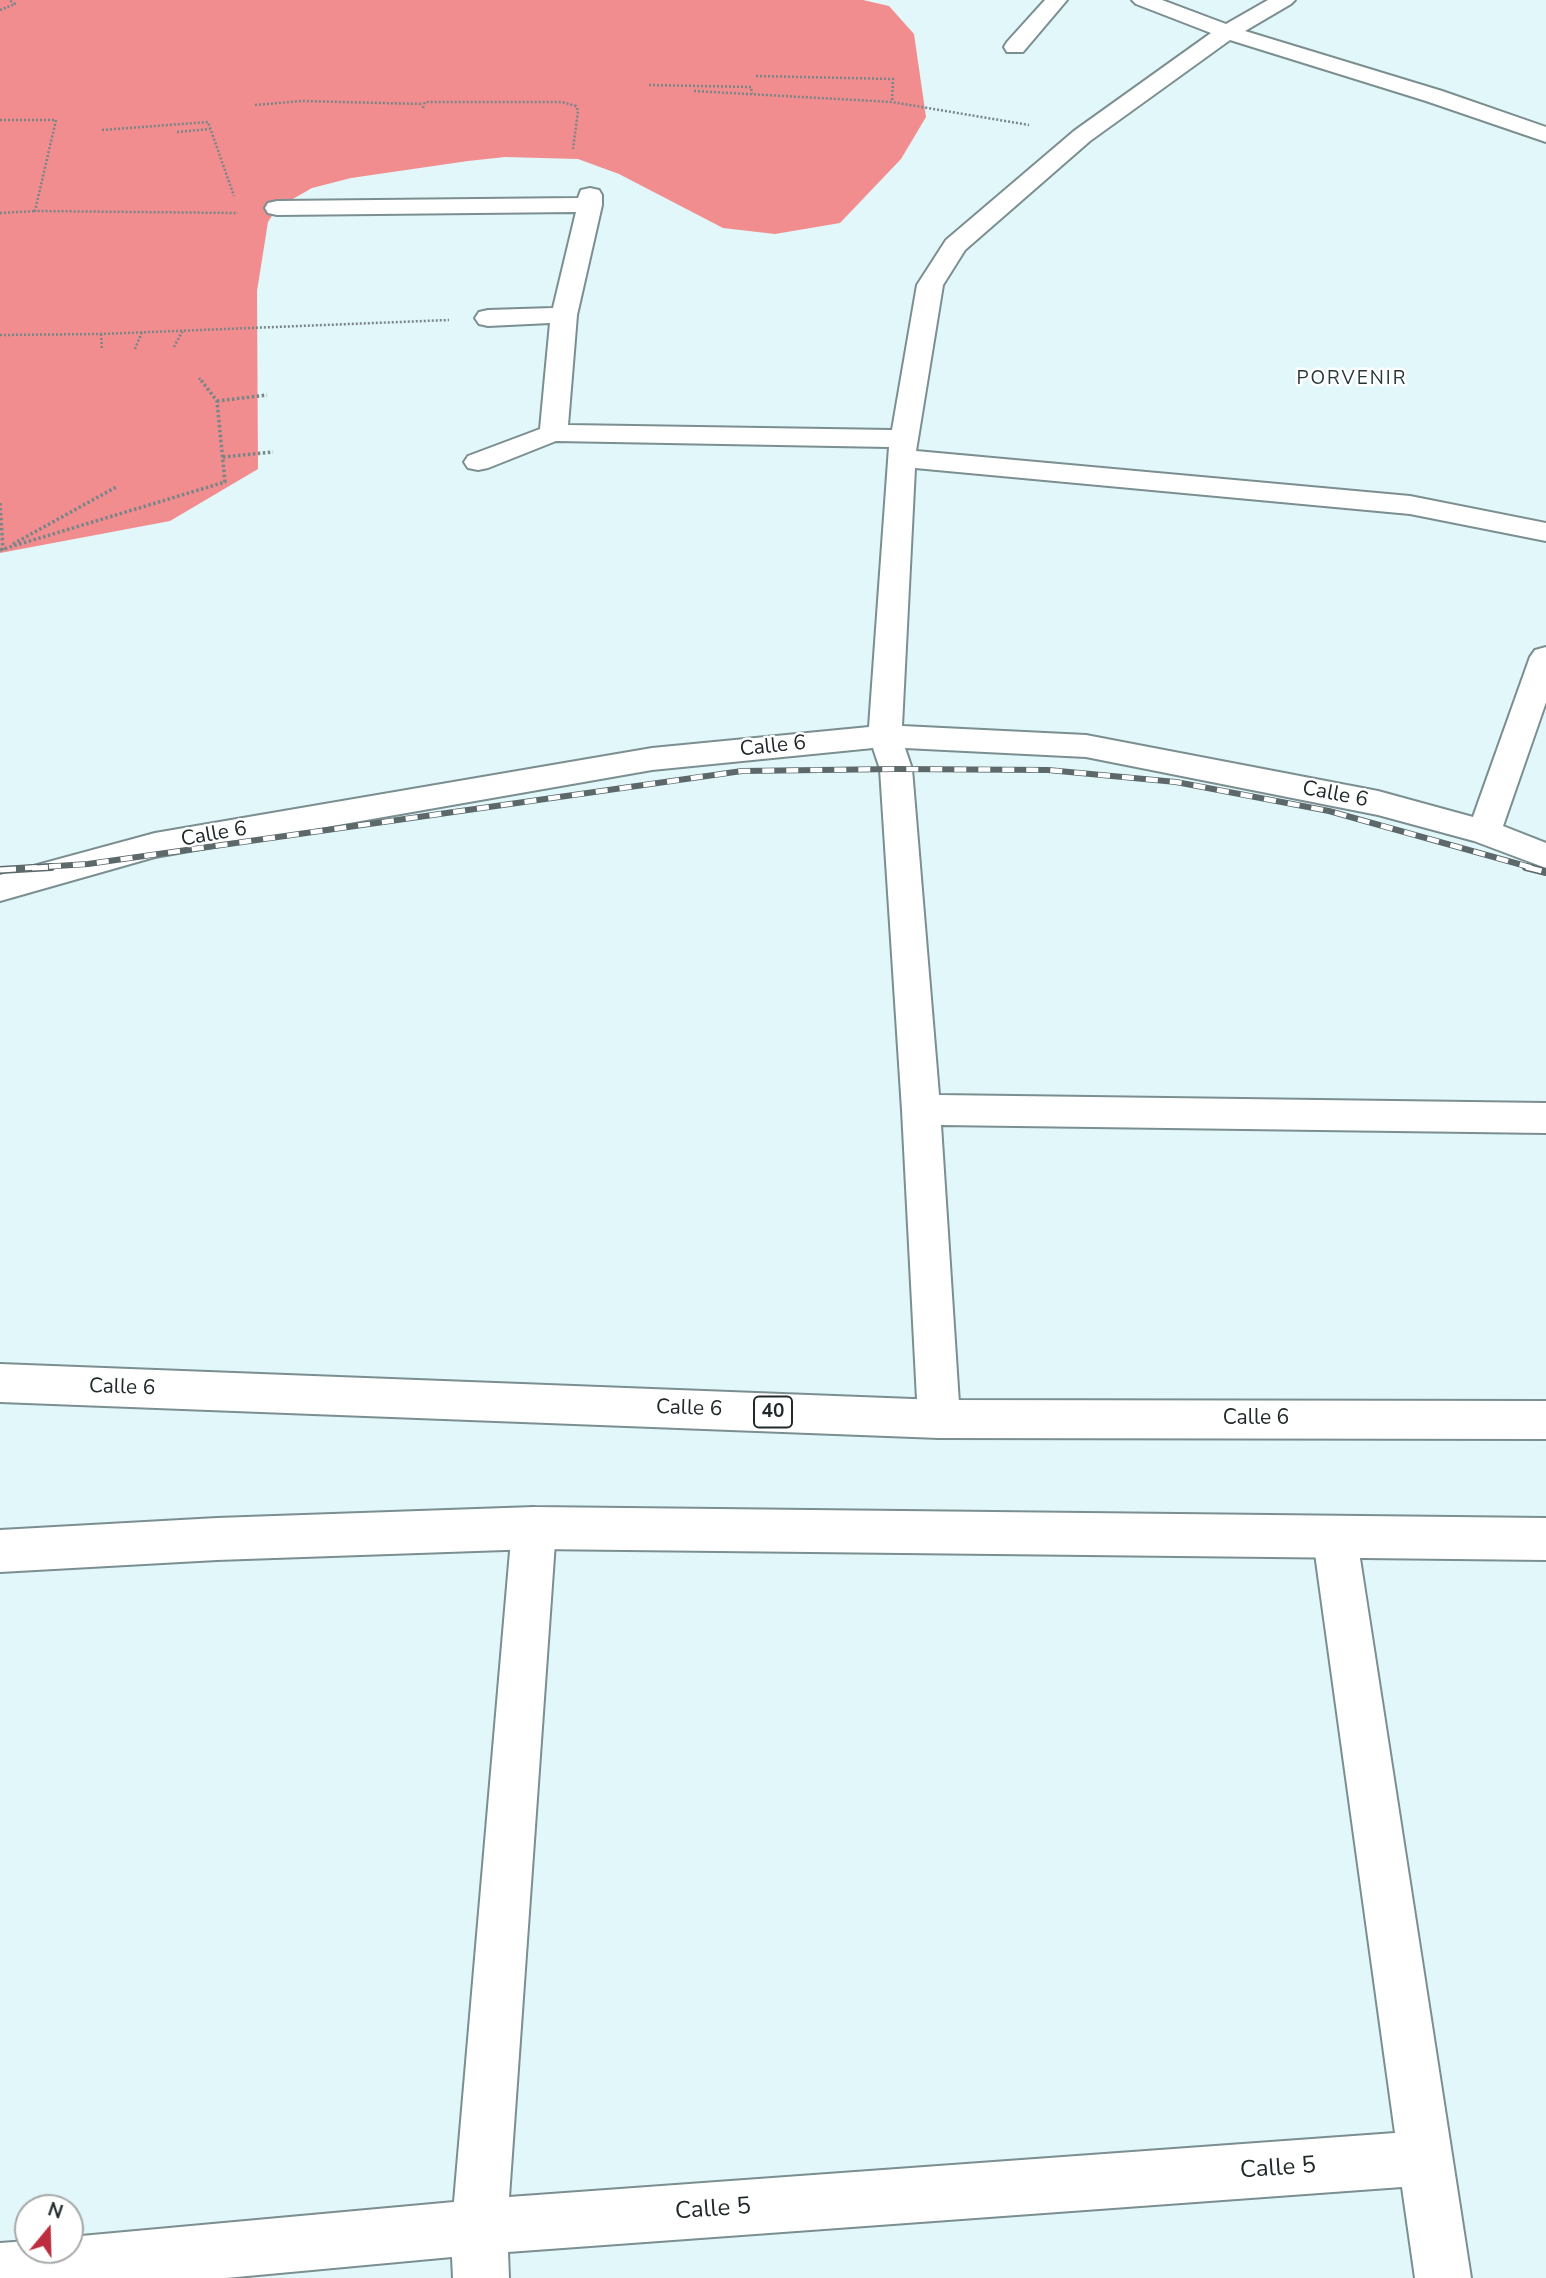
<!DOCTYPE html>
<style>
body{margin:0}
#map{position:relative;width:1546px;height:2278px;overflow:hidden;background:#e2f7f9;font-family:"Nunito Sans",sans-serif}
canvas{display:block}
.north{position:absolute;left:14px;top:2194px;width:70px;height:70px;box-sizing:border-box;background:#fff;border:2px solid #a6a9aa;border-radius:50%;rotate:19deg;font-size:19px;font-weight:700;line-height:28px;text-align:center;color:#21292a}
.north::after{content:'';display:block;margin:auto;width:24px;height:32px;background:#bd2c3f;clip-path:polygon(50% 0,100% 100%,50% 72%,0 100%)}
</style>
<div id="map">
<canvas width="1546" height="2278"></canvas>
<div class="north">N</div>
</div>
<script>
const g = document.querySelector('canvas').getContext('2d');
g.lineJoin = 'round';
function fill(path, color) {
  g.fillStyle = color;
  g.fill(path, 'evenodd');
}
function toPath(rows) {
  const path = new Path2D();
  for (const r of rows) {
    path.moveTo(r[0], r[1]);
    for (let i = 2; i < r.length; i += 2) path.lineTo(r[i], r[i + 1]);
  }
  return path;
}
function stroke(path, color, width, dash) {
  g.strokeStyle = color;
  g.lineWidth = width;
  g.lineCap = dash ? 'butt' : 'round';
  g.setLineDash(dash || []);
  g.stroke(path);
}
function write(font, color, halo, rows, align = 'center') {
  g.font = font + ' "Nunito Sans",sans-serif';
  g.lineWidth = 5;
  g.setLineDash([]);
  g.textBaseline = 'middle';
  g.strokeStyle = halo;
  g.fillStyle = color;
  for (const [text, x, y, turn = 0] of rows) {
    g.save();
    g.translate(x, y);
    g.rotate((+turn || 0) * Math.PI / 180);
    g.textAlign = isNaN(turn) ? turn : align;
    if (halo) g.strokeText(text, 0, 0);
    g.fillText(text, 0, 0);
    g.restore();
  }
}
fill(toPath([
 [0,0,863,0,889,6,914,34,926,117,901,159,840,223,775,234,723,228,619,174,578,159,505,157,468,161,351,178,312,188,277,208,268,222,257,291,258,469,170,521,0,553]
]), '#f18d8f');
const minor = toPath([
 [1045,0,1067,0,1023,52,1007,52,1004,47,1007,42,1045,0],
 [1132,0,1162,0,1226,24,1268,0,1295,0,1291,4,1245,31,1442,91,1546,127,1546,142,1426,101,1230,40,1090,141,965,250,943,285,916,451,1410,496,1546,523,1546,541,1410,514,915,468,902,726,1086,735,1378,791,1473,817,1530,657,1535,650,1546,647,1546,702,1503,826,1546,843,1546,868,1474,841,1378,815,1086,757,905,748,912,769,939,1095,1546,1103,1546,1133,941,1125,960,1419,954,1433,939,1438,924,1433,918,1419,902,1110,880,769,873,748,652,770,155,857,0,901,0,875,155,833,652,748,869,727,889,447,556,441,488,468,478,470,468,468,464,462,468,456,540,429,550,323,488,326,479,324,475,318,479,312,488,310,553,308,576,212,277,215,268,213,265,208,268,203,277,201,578,198,581,190,590,188,599,190,602,195,602,205,577,315,568,425,892,430,917,285,946,240,1074,131,1211,33,1136,4,1132,0],
 [534,1507,550,1513,556,1528,509,2197,1395,2133,1313,1539,1319,1524,1335,1518,1351,1524,1357,1539,1471,2278,1415,2278,1402,2187,508,2252,509,2278,453,2278,452,2257,226,2278,0,2278,0,2243,28,2241,28,2250,70,2250,70,2237,454,2202,512,1528,518,1513,534,1507]
]);
const trunk = toPath([
 [0,1364,939,1400,1546,1401,1546,1439,939,1438,0,1402,0,1364],
 [534,1507,1546,1518,1546,1560,534,1549,217,1560,0,1572,0,1530,217,1518,534,1507]
]);
stroke(minor, '#7b8e90', 4);
stroke(trunk, '#7b8e90', 4);
stroke(toPath([
 [0,10,15,4,9,0],
 [756,76,893,79,892,102],
 [649,85,751,87,752,94],
 [694,91,892,102,1029,125],
 [255,105,302,101,423,104],
 [423,108,425,102,562,102,576,106,578,111,573,149],
 [0,120,56,120,35,211,238,213],
 [102,130,208,122,234,196],
 [177,132,210,129],
 [0,213,35,211],
 [101,334,102,350],
 [0,335,101,334,449,320],
 [174,347,183,330],
 [135,349,142,332],
 [199,378,202,382]
]), '#788688', 2.5, [2, 2]);
stroke(toPath([
 [217,401,267,395],
 [223,457,273,452],
 [0,503,3,550],
 [13,544,118,486],
 [0,550,225,482,217,401,201,380]
]), '#788688', 3.5, [2.5, 2.5]);
fill(minor, '#fff');
fill(trunk, '#fff');
const railFar1 = toPath([
 [25,868,88,864,742,771,896,769,1048,770,1176,782,1329,811,1533,868]
]);
const rail = toPath([
 [1526,867,1546,872],
 [0,870,51,867]
]);
stroke(railFar1, '#5c686a', 6);
stroke(rail, '#5c686a', 8);
stroke(railFar1, '#fff', 4.5, [12]);
stroke(rail, '#fff', 5, [16]);
g.letterSpacing = '2px';
write('19px', '#263738', '#fff', [
 ["PORVENIR",1352,379]
]);
g.letterSpacing = '0px';
for (const [x, y, w] of [
 [773,1412,38]
]) {
  const box = new Path2D();
  box.roundRect(x - w / 2, y - 15.5, w, 31, 5);
  g.fillStyle = '#fff';
  g.fill(box);
  stroke(box, '#21292a', 2);
}
write('bold 19px', '#21292a', null, [
 ["40",773,1412]
]);
write('21px', '#21292a', '#fff', [
 ["Calle 6",773,747,-6],
 ["Calle 6",1335,795,11],
 ["Calle 6",214,835,-10],
 ["Calle 6",122,1388,2],
 ["Calle 6",689,1409,2],
 ["Calle 6",1256,1419]
]);
write('24px', '#21292a', '#fff', [
 ["Calle 5",1278,2169,-4],
 ["Calle 5",713,2210,-4]
]);
</script>
